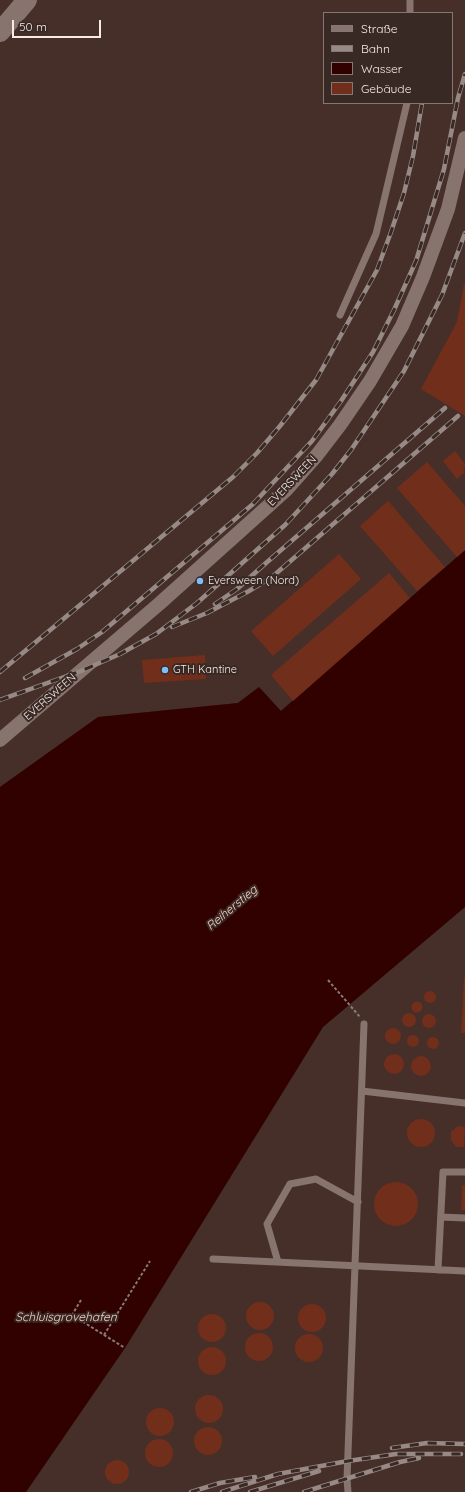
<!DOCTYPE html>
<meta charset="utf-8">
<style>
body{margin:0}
#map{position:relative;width:465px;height:1492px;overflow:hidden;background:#392924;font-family:Quicksand,sans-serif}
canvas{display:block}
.legend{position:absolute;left:323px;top:12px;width:130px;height:92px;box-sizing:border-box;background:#392924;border:1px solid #857772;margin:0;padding:5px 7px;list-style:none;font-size:12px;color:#f7ebe8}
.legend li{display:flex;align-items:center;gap:8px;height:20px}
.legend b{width:20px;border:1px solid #857772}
.scale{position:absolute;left:12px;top:20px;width:89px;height:18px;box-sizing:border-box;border:2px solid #f7ebe8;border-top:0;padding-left:5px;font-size:12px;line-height:14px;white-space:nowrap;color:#f7ebe8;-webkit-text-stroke:3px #392924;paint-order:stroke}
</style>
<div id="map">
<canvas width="465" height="1492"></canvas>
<ul class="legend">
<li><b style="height:5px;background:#87746f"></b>Straße</li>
<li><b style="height:5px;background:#978985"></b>Bahn</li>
<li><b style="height:11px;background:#310100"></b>Wasser</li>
<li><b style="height:11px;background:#712e1b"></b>Gebäude</li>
</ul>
<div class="scale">50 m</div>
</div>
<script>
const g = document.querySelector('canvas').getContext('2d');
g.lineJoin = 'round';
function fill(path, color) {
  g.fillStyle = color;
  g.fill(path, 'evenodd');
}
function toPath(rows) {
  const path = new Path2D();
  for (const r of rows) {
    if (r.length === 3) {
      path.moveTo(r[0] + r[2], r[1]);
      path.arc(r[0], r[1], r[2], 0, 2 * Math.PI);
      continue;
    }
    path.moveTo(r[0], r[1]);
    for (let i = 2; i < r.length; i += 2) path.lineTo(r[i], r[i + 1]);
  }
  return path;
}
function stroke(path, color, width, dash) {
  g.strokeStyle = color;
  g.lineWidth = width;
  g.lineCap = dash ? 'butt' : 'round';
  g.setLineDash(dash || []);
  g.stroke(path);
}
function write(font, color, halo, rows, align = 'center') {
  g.font = font + ' Quicksand,sans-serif';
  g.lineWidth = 4;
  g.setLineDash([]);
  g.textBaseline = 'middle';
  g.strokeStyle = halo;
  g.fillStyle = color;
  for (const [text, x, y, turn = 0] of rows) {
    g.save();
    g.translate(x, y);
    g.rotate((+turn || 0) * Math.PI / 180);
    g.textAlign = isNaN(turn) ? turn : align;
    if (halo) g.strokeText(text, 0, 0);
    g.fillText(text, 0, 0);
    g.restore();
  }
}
fill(toPath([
 [0,0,465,0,465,550,280,711,259,687,238,703,98,717,0,787],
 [324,13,452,13,452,103,324,103],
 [465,907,465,1492,26,1492,125,1348,323,1027]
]), '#462f29');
fill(toPath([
 [465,550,465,907,323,1027,125,1348,26,1492,0,1492,0,787,98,717,238,703,259,687,281,711]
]), '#310100');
fill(toPath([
 [464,284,465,284,465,416,421,389,457,322],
 [455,451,465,464,465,467,463,469,465,472,457,479,443,461],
 [427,462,465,506,465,550,457,557,397,488],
 [388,501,445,567,417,591,360,526],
 [339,554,361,579,273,656,251,631],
 [389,573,410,598,293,701,271,675],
 [205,655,206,679,144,683,142,660],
 [464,977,465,977,465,1033,461,1033],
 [430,997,6],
 [417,1007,5.5],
 [409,1020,7],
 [429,1021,7],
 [393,1036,8],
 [413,1041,6],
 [433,1043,6],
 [394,1064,10],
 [421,1066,10],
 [421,1133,14],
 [458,1126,465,1127,464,1147,456,1147,451,1140,451,1132],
 [396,1204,22],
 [462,1185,465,1185,465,1210,461,1210],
 [260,1316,14],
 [312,1318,14],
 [212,1328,14],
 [259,1347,14],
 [309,1348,14],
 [212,1361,14],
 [209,1409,14],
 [160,1422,14],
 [208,1441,14],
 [159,1453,14],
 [117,1472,12]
]), '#712e1b');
stroke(toPath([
 [328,980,360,1017],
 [81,1300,72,1315,125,1348],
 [104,1335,150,1261]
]), '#887a75', 2, [3, 2]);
stroke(toPath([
 [410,13,410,0],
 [340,315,376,234,407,103],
 [362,1091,465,1103],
 [441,1217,465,1218],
 [213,1259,465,1271],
 [278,1262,267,1224,290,1184,316,1179,358,1202],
 [438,1270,443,1172,465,1172],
 [348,1492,347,1479,364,1024]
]), '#87746f', 7);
stroke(toPath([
 [0,740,159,604,286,490,317,455,340,425,370,381,402,326,423,277,448,209,465,138]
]), '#87746f', 14);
stroke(toPath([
 [0,32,27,0]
]), '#87746f', 20);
const rail = toPath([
 [215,604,237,589,266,563,445,408],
 [172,627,207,613,249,591,272,577,458,416],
 [0,672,233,477,257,453,280,426,316,380,377,270,391,232,404,193,413,156,422,103],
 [25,678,77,649,102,632,253,504,312,441,341,401,373,352,394,310,416,261,444,169,458,98,465,74],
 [0,700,81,671,120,654,156,634,197,603,285,525,332,474,351,450,404,371,442,295,465,233],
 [392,1448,427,1443,465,1444],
 [191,1492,220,1483,255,1477],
 [222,1492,278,1474,348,1461,396,1454,461,1454],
 [250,1492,319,1471],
 [304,1492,400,1462,419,1458]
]);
stroke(rail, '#978985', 4.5);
stroke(rail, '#392924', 3, [9]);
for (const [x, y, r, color] of [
 [200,581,4,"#7cbef9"],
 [165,670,4,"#7cbef9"]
]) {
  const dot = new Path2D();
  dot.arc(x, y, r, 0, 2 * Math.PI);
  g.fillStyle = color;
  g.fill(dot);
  stroke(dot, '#392924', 1.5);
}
write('11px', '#f7ebe8', '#392924', [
 ["EVERSWEEN",292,481,-46],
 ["EVERSWEEN",50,697,-41]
]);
write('11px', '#f7ebe8', '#392924', [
 ["Eversween (Nord)",208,581],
 ["GTH Kantine",173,670]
], 'left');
write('italic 12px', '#facfc2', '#392924', [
 ["Reiherstieg",232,908,-40],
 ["Schluisgrovehafen",66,1317]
]);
</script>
